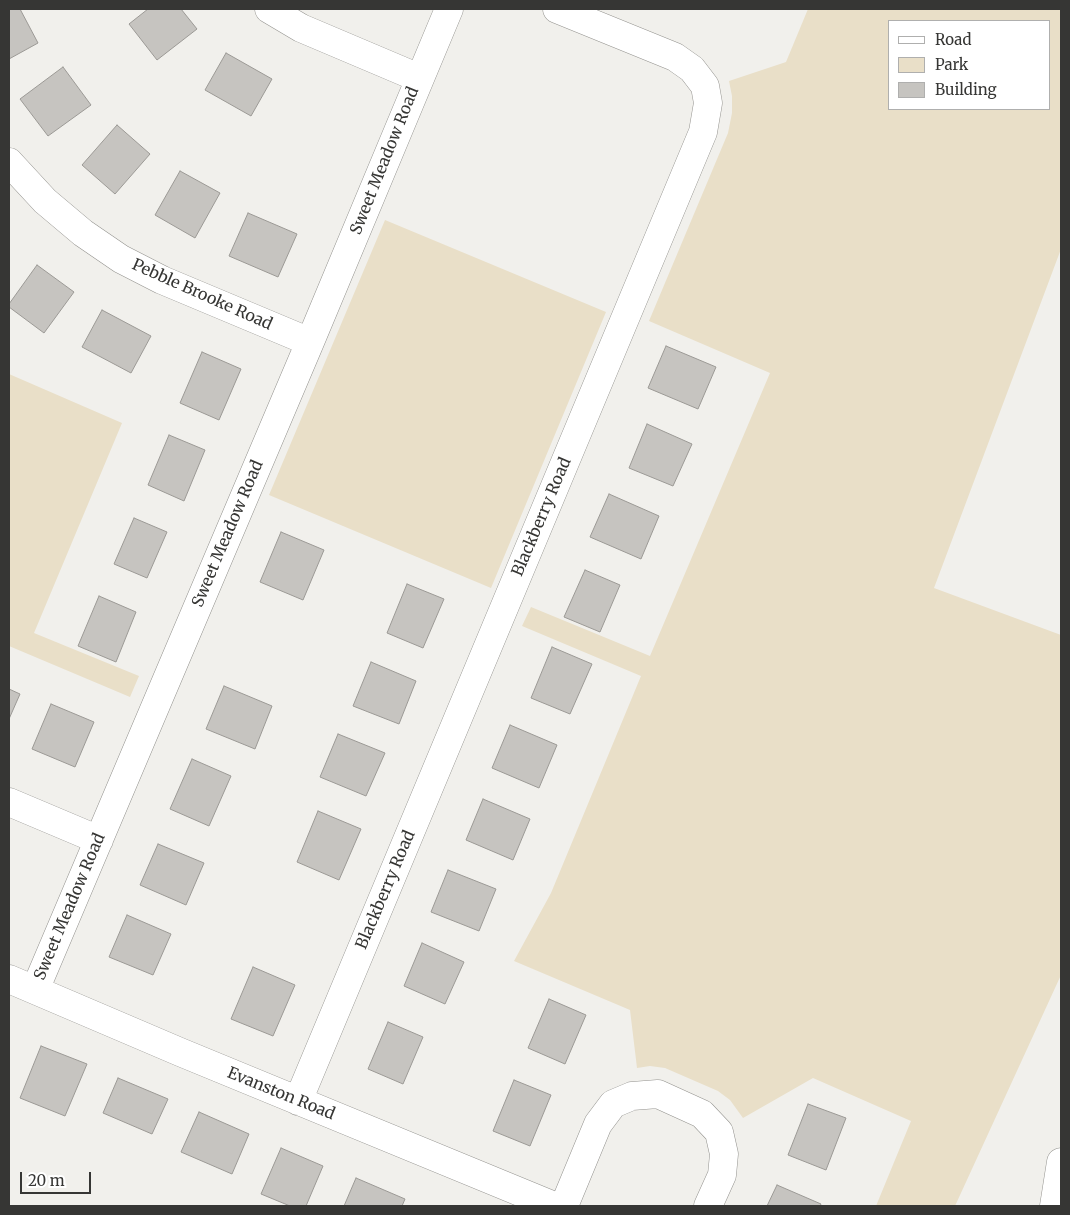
<!DOCTYPE html>
<style>
body{margin:0}
#map{position:relative;width:1070px;height:1215px;overflow:hidden;background:#f1f0ec;font-family:Merriweather,serif}
canvas{display:block}
.frame{position:absolute;inset:0;border:10px solid #363634;pointer-events:none}
.legend{position:absolute;left:888px;top:20px;width:162px;height:90px;box-sizing:border-box;background:#fff;border:1px solid #afafae;margin:0;padding:6px 9px;list-style:none;font-size:15px;color:#363634}
.legend li{display:flex;align-items:center;gap:10px;height:25px}
.legend b{width:25px;border:1px solid #afafae}
.scale{position:absolute;left:20px;top:1172px;width:71px;height:22px;box-sizing:border-box;border:2px solid #363634;border-top:0;padding-left:6px;font-size:15px;line-height:18px;white-space:nowrap;color:#363634;-webkit-text-stroke:4px #fff;paint-order:stroke}
</style>
<div id="map">
<canvas width="1070" height="1215"></canvas>
<div class="frame"></div>
<ul class="legend">
<li><b style="height:6px;background:#fff"></b>Road</li>
<li><b style="height:14px;background:#e9dfc8"></b>Park</li>
<li><b style="height:14px;background:#c6c4c0"></b>Building</li>
</ul>
<div class="scale">20 m</div>
</div>
<script>
const g = document.querySelector('canvas').getContext('2d');
g.lineJoin = 'round';
function fill(path, color) {
  g.fillStyle = color;
  g.fill(path, 'evenodd');
}
function toPath(rows) {
  const path = new Path2D();
  for (const r of rows) {
    path.moveTo(r[0], r[1]);
    for (let i = 2; i < r.length; i += 2) path.lineTo(r[i], r[i + 1]);
  }
  return path;
}
function stroke(path, color, width, dash) {
  g.strokeStyle = color;
  g.lineWidth = width;
  g.lineCap = dash ? 'butt' : 'round';
  g.setLineDash(dash || []);
  g.stroke(path);
}
function write(font, color, halo, rows, align = 'center') {
  g.font = font + ' Merriweather,serif';
  g.lineWidth = 4;
  g.setLineDash([]);
  g.textBaseline = 'middle';
  g.strokeStyle = halo;
  g.fillStyle = color;
  for (const [text, x, y, turn = 0] of rows) {
    g.save();
    g.translate(x, y);
    g.rotate((+turn || 0) * Math.PI / 180);
    g.textAlign = isNaN(turn) ? turn : align;
    if (halo) g.strokeText(text, 0, 0);
    g.fillText(text, 0, 0);
    g.restore();
  }
}
fill(toPath([
 [808,9,1061,9,1061,249,934,588,1061,635,1061,975,955,1206,876,1206,911,1121,813,1078,743,1118,730,1100,718,1091,665,1068,650,1066,637,1068,630,1010,514,961,551,893,641,676,522,626,531,607,650,656,770,373,649,321,728,133,732,113,732,96,729,81,786,62],
 [889,21,1049,21,1049,109,889,109],
 [385,220,606,312,491,588,269,495],
 [9,374,122,423,34,633,139,676,130,697,9,646]
]), '#e9dfc8');
const building = toPath([
 [9,9,20,9,38,43,9,59,9,9],
 [148,9,181,9,197,29,157,60,129,24,148,9],
 [226,53,272,79,251,116,205,90,226,53],
 [63,67,91,105,48,136,20,99,63,67],
 [117,125,150,154,115,194,82,165,117,125],
 [180,171,220,193,195,238,155,215,180,171],
 [248,213,297,234,278,277,229,256,248,213],
 [37,265,74,292,44,333,9,307,9,304,37,265],
 [102,310,151,336,131,373,82,347,102,310],
 [666,346,716,367,698,409,648,388,666,346],
 [202,352,241,369,219,420,180,403,202,352],
 [647,424,692,444,673,486,629,468,647,424],
 [169,435,205,450,184,501,148,485,169,435],
 [609,494,659,516,641,559,590,537,609,494],
 [134,518,167,532,147,578,114,564,134,518],
 [281,532,324,550,303,600,260,582,281,532],
 [585,570,620,585,600,632,564,617,585,570],
 [407,584,444,599,423,648,387,633,407,584],
 [99,596,136,612,116,662,78,646,99,596],
 [552,647,592,664,570,714,531,698,552,647],
 [371,662,416,681,399,724,353,706,371,662],
 [224,686,272,706,255,749,206,729,224,686],
 [9,689,20,694,9,719,9,689],
 [51,704,94,722,75,767,32,749,51,704],
 [510,725,557,745,539,788,492,768,510,725],
 [338,734,385,753,366,796,320,777,338,734],
 [192,759,231,776,209,826,170,809,192,759],
 [483,799,530,819,513,860,466,840,483,799],
 [318,811,361,829,339,880,297,862,318,811],
 [158,844,204,863,186,905,140,885,158,844],
 [448,870,496,889,479,931,431,912,448,870],
 [127,915,171,934,153,975,109,957,127,915],
 [422,943,464,962,445,1004,404,986,422,943],
 [253,967,295,985,273,1036,231,1019,253,967],
 [549,999,586,1015,565,1064,528,1048,549,999],
 [388,1022,423,1037,403,1084,368,1069,388,1022],
 [41,1046,87,1064,65,1116,20,1098,41,1046],
 [118,1078,168,1099,152,1134,103,1113,118,1078],
 [514,1080,551,1095,530,1146,493,1131,514,1080],
 [808,1104,846,1118,826,1170,788,1155,808,1104],
 [199,1112,249,1134,232,1174,181,1152,199,1112],
 [281,1148,323,1166,306,1206,290,1206,261,1194,281,1148],
 [356,1178,405,1199,402,1206,344,1206,356,1178],
 [777,1185,821,1204,820,1206,767,1206,777,1185]
]);
fill(building, '#c6c4c0');
stroke(building, '#9b9995', 1);
const street = toPath([
 [269,9,301,28,419,78],
 [9,162,45,201,83,233,121,259,162,280,310,342],
 [9,802,99,840],
 [9,979,180,1052,554,1206],
 [35,990,310,342,449,9],
 [298,1101,703,132,708,103,705,86,692,69,675,57,557,9],
 [564,1206,598,1124,613,1104,632,1096,658,1094,702,1114,719,1132,724,1154,722,1175,708,1206],
 [1054,1206,1061,1162]
]);
stroke(street, '#93928e', 29);
stroke(street, '#fff', 28);
write('16px', '#363634', '#fff', [
 ["Sweet Meadow Road",385,161,-68],
 ["Pebble Brooke Road",202,295,24],
 ["Blackberry Road",542,517,-67],
 ["Sweet Meadow Road",228,534,-67],
 ["Blackberry Road",386,890,-67],
 ["Sweet Meadow Road",70,907,-67],
 ["Evanston Road",281,1094,22]
]);
</script>
